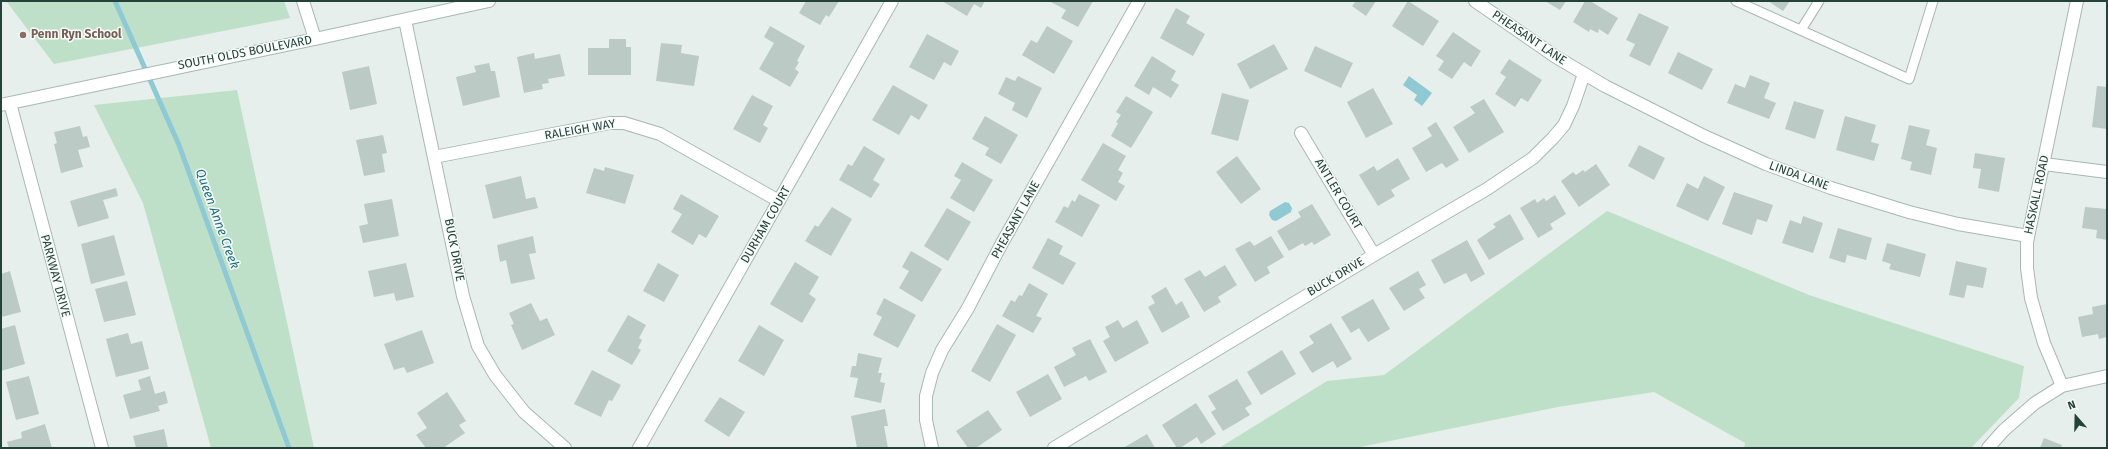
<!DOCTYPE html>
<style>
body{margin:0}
#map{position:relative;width:2108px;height:449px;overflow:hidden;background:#e6efeb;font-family:"Fira Sans",sans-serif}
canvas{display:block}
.frame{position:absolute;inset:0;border:2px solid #24423a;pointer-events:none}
.north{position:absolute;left:2056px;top:397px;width:40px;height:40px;-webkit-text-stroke:3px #f7fbf9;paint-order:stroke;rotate:340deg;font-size:11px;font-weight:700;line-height:16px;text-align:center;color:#24423a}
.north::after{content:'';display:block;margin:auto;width:14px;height:18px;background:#24423a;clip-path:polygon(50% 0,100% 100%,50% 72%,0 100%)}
</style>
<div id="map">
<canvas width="2108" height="449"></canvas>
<div class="frame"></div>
<div class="north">N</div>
</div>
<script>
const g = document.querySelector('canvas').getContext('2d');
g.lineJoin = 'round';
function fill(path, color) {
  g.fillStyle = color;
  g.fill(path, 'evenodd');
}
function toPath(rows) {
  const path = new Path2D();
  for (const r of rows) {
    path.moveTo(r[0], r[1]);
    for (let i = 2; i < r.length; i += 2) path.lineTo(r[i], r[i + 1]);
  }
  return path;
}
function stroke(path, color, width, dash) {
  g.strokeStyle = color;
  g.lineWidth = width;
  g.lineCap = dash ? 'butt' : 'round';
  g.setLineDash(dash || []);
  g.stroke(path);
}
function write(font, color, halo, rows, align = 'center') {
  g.font = font + ' "Fira Sans",sans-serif';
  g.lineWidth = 3;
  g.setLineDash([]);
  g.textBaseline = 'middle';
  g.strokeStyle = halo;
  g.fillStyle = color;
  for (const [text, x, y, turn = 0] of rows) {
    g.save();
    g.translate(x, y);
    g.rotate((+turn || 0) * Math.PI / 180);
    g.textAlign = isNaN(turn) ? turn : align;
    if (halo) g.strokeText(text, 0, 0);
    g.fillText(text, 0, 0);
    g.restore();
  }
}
fill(toPath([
 [6,1,284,1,290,18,54,64],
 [237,90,314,448,211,448,143,203,94,105],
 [1607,211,1809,295,2024,366,2019,398,1971,448,1744,448,1745,443,1654,392,1558,407,1355,448,1219,448,1327,381,1384,375]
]), '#bfe0c8');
fill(toPath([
 [1409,76,1432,93,1422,106,1414,100,1417,95,1403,85],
 [1285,202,1289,203,1292,208,1291,212,1276,221,1272,220,1269,215,1270,211]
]), '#8ec9d4');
stroke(toPath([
 [115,1,179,145,289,448]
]), '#8ec9d4', 5);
fill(toPath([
 [806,1,839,1,829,17,826,15,820,25,799,13],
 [942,1,985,1,981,8,974,4,967,16],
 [1049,1,1093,1,1078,27,1061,18,1066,10],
 [1356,1,1376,1,1366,16,1352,6],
 [1408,1,1439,21,1423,46,1392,26],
 [1545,1,1566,1,1560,10],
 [1585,1,1590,1,1618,18,1608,35,1599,29,1598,33,1590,29,1589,32,1573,22],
 [1768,1,1790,1,1783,11],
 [1176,8,1190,16,1186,23,1205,34,1193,56,1160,38],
 [1639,13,1669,27,1650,66,1629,56,1635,44,1626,40],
 [770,26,805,46,797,61,799,62,795,69,799,72,790,87,759,69,774,43,764,37],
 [1047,26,1073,41,1054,74,1022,55,1031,40,1037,43],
 [1453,32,1481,51,1471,67,1464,62,1452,79,1438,70,1444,61,1436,56],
 [927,34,959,51,951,66,944,62,934,80,909,67],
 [609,39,626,39,626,47,631,47,631,75,588,75,588,48,609,48],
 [661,43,682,45,681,53,699,56,694,86,656,81],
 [1274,44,1288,69,1250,89,1237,64],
 [1315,46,1353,63,1341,88,1304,71],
 [1678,52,1713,69,1702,90,1668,73],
 [534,53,535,59,560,54,565,76,548,79,549,83,542,84,543,89,524,93,517,57],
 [1152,56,1176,71,1171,80,1179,85,1171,98,1153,87,1149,95,1134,86],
 [1509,59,1542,80,1528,102,1521,98,1515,107,1495,94,1506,77,1500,73],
 [489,63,491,71,495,71,500,97,463,106,456,77,476,72,474,66],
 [369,66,377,104,350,110,342,72],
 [1750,75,1770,83,1764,98,1776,103,1769,119,1727,103,1735,84,1745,88],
 [1018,76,1042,88,1027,118,1012,110,1015,103,998,94,1006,77,1015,81],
 [893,85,928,105,919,120,911,115,899,135,872,120],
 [2097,86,2107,87,2107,129,2092,127],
 [1373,88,1393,124,1366,138,1347,102],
 [1222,93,1249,100,1238,141,1211,134],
 [752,95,773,106,763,125,768,128,760,143,733,129],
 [1126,96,1153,112,1131,148,1111,136,1118,123,1116,122,1121,115,1116,112],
 [1484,99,1504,132,1469,153,1453,127,1475,113,1470,107],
 [1794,101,1824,110,1815,139,1785,129],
 [985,116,1018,135,1001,164,985,155,989,148,972,139],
 [1845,116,1876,125,1871,142,1879,144,1874,161,1836,150],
 [1436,122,1459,160,1446,168,1442,163,1426,172,1412,148,1432,136,1427,128],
 [1909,125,1930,130,1926,145,1937,148,1931,175,1910,170,1912,162,1901,159],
 [80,126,83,137,87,136,90,147,78,150,83,167,61,173,54,144,57,143,54,132],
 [383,135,387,153,382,154,385,172,364,176,356,140],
 [1103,143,1126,156,1118,170,1123,173,1118,182,1125,186,1116,201,1081,180],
 [1639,145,1665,158,1654,180,1628,166],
 [864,146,885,159,873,180,880,184,871,198,839,180,848,164,852,166],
 [1975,153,2005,158,1999,192,1978,188,1981,169,1973,168],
 [1237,156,1261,189,1241,204,1216,172],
 [1398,158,1410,179,1391,190,1395,196,1378,206,1359,175,1374,166,1377,171],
 [962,162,993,180,974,212,950,198,961,180,954,176],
 [1596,164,1610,185,1579,207,1561,181,1573,172,1576,175,1583,170,1585,172],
 [605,167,634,175,625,204,586,193,594,168,604,171],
 [521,176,526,199,535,197,538,208,493,219,485,185],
 [1704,176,1725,187,1708,221,1676,206,1687,183,1698,189],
 [116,188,118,196,103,200,109,218,78,227,70,201],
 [1734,192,1773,205,1767,222,1757,219,1752,235,1722,224],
 [681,194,719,216,706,238,699,234,693,245,671,232,682,214,673,209],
 [1079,194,1100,205,1082,237,1055,222,1064,206,1068,208,1072,200,1075,202],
 [1555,195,1566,214,1550,224,1553,229,1538,238,1520,208,1535,199,1537,203,1544,198,1546,201],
 [392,199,399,236,363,243,359,226,368,224,364,204],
 [1312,204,1331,235,1314,245,1312,242,1305,246,1303,243,1289,251,1277,231,1301,217,1298,212],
 [832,207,852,219,831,256,805,241,815,225,818,227],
 [2085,207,2107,209,2107,240,2096,238,2097,230,2082,228],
 [947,208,971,222,948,261,924,246],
 [1510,214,1524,239,1489,260,1477,240,1496,227,1493,224],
 [1803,216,1823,223,1813,253,1782,243,1790,220,1801,224],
 [1838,228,1872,238,1866,260,1847,255,1845,263,1829,258],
 [114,235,125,275,91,284,81,244],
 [533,236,536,253,529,254,535,279,511,284,506,260,500,262,497,245],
 [1271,236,1284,257,1267,267,1270,273,1255,282,1235,249,1250,241,1254,246],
 [1048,238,1063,246,1059,254,1076,263,1063,285,1032,268],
 [1467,240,1485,274,1471,282,1466,273,1444,284,1431,260],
 [1887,243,1926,254,1920,277,1889,269,1891,264,1882,261],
 [911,251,942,269,922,302,899,288,909,271,902,267],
 [1956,261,1987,268,1983,288,1967,285,1964,298,1949,295],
 [795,262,819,277,809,294,816,299,802,323,770,304],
 [406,263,414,297,396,301,394,293,374,297,368,271],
 [658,263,679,275,664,302,643,291],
 [1225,265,1237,285,1218,297,1221,302,1204,312,1184,279,1200,270,1205,277],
 [10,271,21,312,1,317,1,274],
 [1418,271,1426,285,1419,289,1425,298,1404,311,1389,288],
 [127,281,136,315,104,322,95,289],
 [1029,283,1048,294,1036,316,1042,318,1033,333,1002,316,1011,300,1015,302,1019,295,1022,296],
 [1166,287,1176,305,1182,301,1190,317,1162,333,1148,307,1155,303,1151,296],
 [884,298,916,315,898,348,873,335,882,317,876,314],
 [1373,299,1390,329,1368,342,1359,328,1351,333,1341,317],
 [531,303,540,321,547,318,555,335,522,350,511,325,514,324,509,313],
 [2107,304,2107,337,2099,339,2098,334,2082,337,2078,317,2093,314,2092,307],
 [628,315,646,325,639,338,642,340,638,348,641,350,632,365,607,351],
 [1118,320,1123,328,1137,320,1149,343,1115,362,1103,341,1110,337,1105,327],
 [1331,323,1352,359,1337,368,1333,361,1312,373,1299,352,1314,343,1309,336],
 [997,324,1016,335,990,382,971,371],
 [15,325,25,364,1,371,1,329],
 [759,325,784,340,764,376,738,361],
 [422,330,434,363,407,373,404,367,394,370,384,344],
 [128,333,131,344,142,341,149,369,116,377,106,339],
 [1090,339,1107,372,1089,381,1086,376,1064,387,1054,367,1076,355,1072,348],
 [1282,350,1296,374,1261,395,1247,372],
 [858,353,882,358,878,373,882,373,880,382,885,383,881,403,854,397,858,378,850,377,852,366,856,366],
 [592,370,621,385,612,401,609,400,601,417,574,404],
 [1048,374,1062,399,1030,417,1016,392],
 [29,376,39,414,16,420,6,382],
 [150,376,155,394,165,391,168,403,158,406,160,411,130,419,123,395,141,390,138,380],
 [1237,379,1252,404,1245,408,1250,415,1223,431,1211,412,1216,409,1208,396],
 [447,392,466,421,459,425,465,433,443,448,426,448,416,435,427,428,417,413],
 [720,397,745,412,729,437,704,421],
 [1196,403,1216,434,1201,444,1197,437,1180,448,1177,448,1162,425],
 [885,409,888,426,884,426,888,448,857,448,851,416],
 [988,410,1002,430,976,448,968,448,956,431],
 [45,424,52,448,9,448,7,442,22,438,21,432],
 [164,429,168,448,136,448,133,436],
 [1147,434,1155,448,1123,448],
 [2044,438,2062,445,2061,448,2040,448]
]), '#bbcac4');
const service = toPath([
 [1736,1,1909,79,1933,1],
 [1801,30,1819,1]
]);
const minor = toPath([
 [303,1,315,39],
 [1475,1,1556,57,1605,86,1704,136,1766,164,1831,188,1909,212,1958,224,2028,236],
 [405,20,463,296,478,346,495,375,524,412,565,448],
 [10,103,102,448],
 [1,105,315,39,489,1],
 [1301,133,1374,255],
 [434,157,610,123,624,123,660,134,779,201],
 [2044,164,2107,172],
 [2062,386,2044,343,2031,298,2027,268,2027,242,2077,1],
 [639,448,892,1],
 [932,448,926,420,926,396,932,373,942,350,968,308,1002,243,1139,1],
 [1054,448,1374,255,1487,189,1533,158,1553,138,1564,125,1573,106,1584,74],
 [1988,448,2004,430,2035,403,2062,386,2107,376]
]);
stroke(service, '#a8b8b2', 11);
stroke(minor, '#a8b8b2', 14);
stroke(service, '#fff', 9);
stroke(minor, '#fff', 12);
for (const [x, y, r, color] of [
 [23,35,4,"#8d6e63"]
]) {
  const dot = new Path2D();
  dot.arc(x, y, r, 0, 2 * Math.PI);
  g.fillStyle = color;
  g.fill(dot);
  stroke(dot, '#f7fbf9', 1.5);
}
write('bold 12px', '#785e54', '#f7fbf9', [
 ["Penn Ryn School",31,35]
], 'left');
write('12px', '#24423a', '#f7fbf9', [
 ["PHEASANT LANE",1529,38,34],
 ["SOUTH OLDS BOULEVARD",245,53,-11],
 ["RALEIGH WAY",580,130,-10],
 ["LINDA LANE",1799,176,20],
 ["ANTLER COURT",1338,194,59],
 ["HASKALL ROAD",2037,195,-78],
 ["PHEASANT LANE",1016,220,-61],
 ["DURHAM COURT",766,225,-60],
 ["BUCK DRIVE",454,250,79],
 ["PARKWAY DRIVE",55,276,75],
 ["BUCK DRIVE",1336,277,-31]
]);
write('italic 13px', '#1c6f80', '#f7fbf9', [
 ["Queen Anne Creek",217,219,70]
]);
</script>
